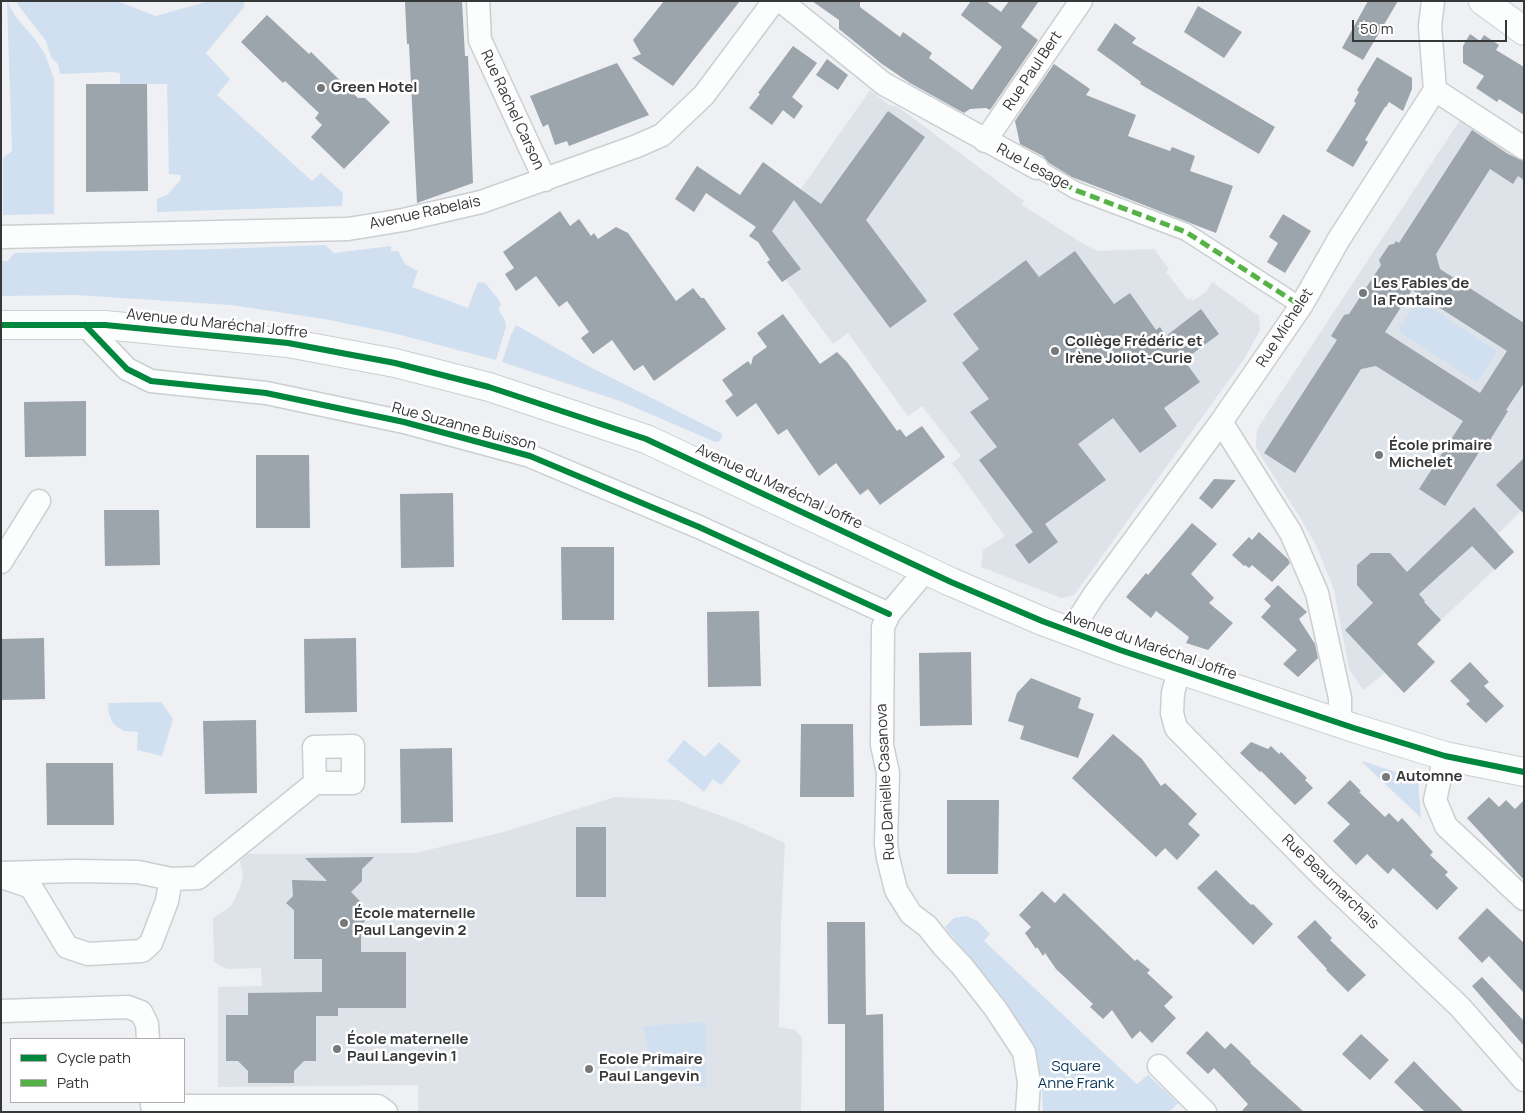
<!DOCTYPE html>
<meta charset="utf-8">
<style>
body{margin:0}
#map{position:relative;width:1525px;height:1113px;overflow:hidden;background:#eef0f3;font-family:Manrope,sans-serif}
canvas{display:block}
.frame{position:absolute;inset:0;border:2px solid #363738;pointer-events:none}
.legend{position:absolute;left:10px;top:1038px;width:175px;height:65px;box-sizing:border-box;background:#fff;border:1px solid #afafaf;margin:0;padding:6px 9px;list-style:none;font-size:15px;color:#363738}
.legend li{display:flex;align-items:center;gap:10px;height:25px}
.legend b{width:25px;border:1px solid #afafaf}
.scale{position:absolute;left:1352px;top:20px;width:155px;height:22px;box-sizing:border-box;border:2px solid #363738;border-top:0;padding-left:6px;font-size:15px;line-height:18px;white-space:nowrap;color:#363738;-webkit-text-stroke:4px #fff;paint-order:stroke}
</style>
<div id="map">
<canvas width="1525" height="1113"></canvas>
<div class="frame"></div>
<ul class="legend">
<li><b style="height:6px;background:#00873e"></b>Cycle path</li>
<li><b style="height:6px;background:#56b246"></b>Path</li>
</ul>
<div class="scale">50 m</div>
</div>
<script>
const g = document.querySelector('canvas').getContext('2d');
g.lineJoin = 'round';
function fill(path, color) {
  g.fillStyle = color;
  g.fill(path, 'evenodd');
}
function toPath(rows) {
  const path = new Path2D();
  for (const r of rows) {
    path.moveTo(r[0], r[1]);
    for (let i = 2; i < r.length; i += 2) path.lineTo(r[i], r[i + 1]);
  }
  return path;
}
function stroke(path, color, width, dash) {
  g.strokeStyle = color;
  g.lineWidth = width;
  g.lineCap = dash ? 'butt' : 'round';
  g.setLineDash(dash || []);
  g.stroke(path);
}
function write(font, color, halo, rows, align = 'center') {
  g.font = font + ' Manrope,sans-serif';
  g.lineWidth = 5;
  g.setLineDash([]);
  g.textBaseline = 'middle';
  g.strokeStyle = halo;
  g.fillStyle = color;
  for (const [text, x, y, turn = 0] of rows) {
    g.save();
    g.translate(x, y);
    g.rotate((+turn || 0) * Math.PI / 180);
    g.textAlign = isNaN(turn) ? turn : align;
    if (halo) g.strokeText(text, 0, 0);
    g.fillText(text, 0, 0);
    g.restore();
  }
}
fill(toPath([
 [870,90,889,105,898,107,1024,201,1022,205,1085,245,1098,251,1154,249,1169,269,1166,272,1188,300,1191,298,1193,301,1206,292,1212,282,1259,316,1260,330,1244,359,1074,595,1061,598,981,567,983,550,1005,536,952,463,961,456,922,406,908,416,848,333,833,344,786,280,782,282,767,262,770,260,762,245],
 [1460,120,1524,164,1524,508,1498,534,1514,551,1385,673,1363,690,1349,669,1334,590,1317,547,1298,514,1256,448,1257,429],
 [615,797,677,800,733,820,785,843,781,922,779,1027,795,1030,802,1038,801,1112,418,1112,418,1085,218,1087,218,987,262,986,261,968,227,969,214,962,213,918,231,906,239,890,243,878,240,861,247,854,415,853,504,832]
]), '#dde3e9');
fill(toPath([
 [7,1,15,16,34,38,45,54,54,79,54,214,3,215,3,158,12,151],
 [17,1,117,1,156,16,209,1,244,1,244,7,206,53,230,79,217,95,312,181,321,173,343,193,342,206,157,212,157,199,167,195,180,181,181,175,169,174,167,84,120,84,120,73,111,72,60,74,58,64,51,57,46,41,18,5],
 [325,245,334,253,391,246,391,251,398,251,405,264,418,271,412,287,468,308,478,282,485,283,499,300,501,305,498,308,505,321,506,327,496,360,393,333,324,319,231,305,75,295,1,296,1,261,8,261,14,253,218,249],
 [1418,300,1497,351,1477,382,1398,331],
 [516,325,588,366,721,433,722,437,720,441,715,442,620,401,502,362,511,335],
 [161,702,173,719,162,756,137,750,138,732,124,731,117,727,112,722,109,714,108,703],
 [684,740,705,757,719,742,741,761,721,785,713,779,704,792,667,761],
 [1362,761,1418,779,1421,818,1362,762],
 [966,916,978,921,990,934,984,941,1137,1084,1148,1075,1178,1103,1169,1112,1043,1112,1042,1091,1036,1055,1017,1021,945,927,954,918],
 [706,1022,706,1088,653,1071,643,1026]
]), '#d0e0f0');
fill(toPath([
 [462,1,465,56,468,56,473,183,417,203,409,44,407,44,405,2],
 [664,1,740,1,673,86,632,58,641,54,633,40],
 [812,1,860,1,860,7,900,37,903,32,932,53,929,58,972,90,1002,47,961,15,971,1,986,1,1001,12,1009,1,1039,1,1021,27,1038,40,990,110,986,108,970,109,964,113,910,83,882,64,839,29,839,20],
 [1368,1,1398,1,1363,60,1342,48],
 [1198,6,1242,32,1224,58,1184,32],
 [267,15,309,54,311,52,358,98,365,98,390,122,344,169,311,137,322,125,315,118,319,113,285,81,283,83,241,42],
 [1115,23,1136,38,1132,43,1275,127,1259,154,1140,84,1141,82,1097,50],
 [1470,34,1480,41,1484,35,1499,45,1496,50,1524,67,1524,115,1499,99,1497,102,1476,88,1484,76,1463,63,1463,46],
 [793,46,817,63,792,97,803,106,794,119,783,110,772,125,749,108,760,94,758,93],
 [1377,57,1412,78,1412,89,1403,111,1389,102,1386,107,1385,107,1365,140,1368,142,1353,167,1326,151,1356,103,1354,101,1359,92,1357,90],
 [827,59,848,75,838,90,816,75],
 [617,63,649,115,569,146,567,141,555,145,548,124,543,127,530,96],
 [1054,64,1090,89,1086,95,1136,115,1128,136,1170,151,1172,147,1195,156,1190,171,1233,186,1216,233,1072,177,1049,163,1043,156,1020,144,1015,121],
 [86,84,147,84,148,191,86,192],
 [888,111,925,137,866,220,927,301,890,328,794,200,772,231,801,269,782,282,767,262,770,260,758,242,749,236,756,227,706,193,694,212,675,199,697,166,740,195,763,162,821,204],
 [1472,130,1508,154,1524,161,1524,180,1518,176,1513,184,1490,169,1436,254,1440,269,1524,323,1524,383,1506,410,1508,411,1490,440,1488,438,1445,506,1419,489,1463,421,1376,366,1361,369,1295,473,1264,453,1337,340,1331,336,1344,315,1349,314,1381,265,1379,260,1389,245,1394,244,1396,241,1399,243],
 [1412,290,1507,351,1480,393,1385,332],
 [560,211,570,226,579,219,591,236,594,233,598,239,616,227,628,233,676,301,693,288,701,298,704,298,726,329,654,381,643,365,634,371,612,340,593,354,581,338,589,332,567,301,559,307,536,276,516,291,505,274,514,268,503,252],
 [1283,214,1311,231,1285,273,1267,262,1278,243,1269,237],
 [1075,251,1114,304,1130,293,1156,330,1160,327,1166,336,1201,309,1219,334,1184,360,1200,382,1164,408,1177,426,1140,453,1113,418,1078,444,1106,480,1045,524,1058,542,1029,564,1015,545,1033,532,979,460,997,447,970,412,989,399,962,363,979,349,953,314,1026,260,1039,277],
 [783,314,820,364,837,352,847,362,897,431,900,429,906,437,922,426,945,457,880,505,868,489,860,495,836,463,819,476,787,429,778,435,756,403,737,417,725,401,733,395,722,380,748,361,751,365,753,357,767,347,757,333],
 [86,401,86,456,25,457,24,402],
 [256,455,309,455,310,528,256,528],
 [1524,458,1524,514,1496,485],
 [1214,479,1236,480,1212,509,1199,498],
 [453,493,454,567,401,568,400,494],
 [1474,507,1514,552,1495,570,1472,546,1419,594,1425,601,1424,602,1441,620,1417,644,1435,662,1404,693,1345,630,1373,603,1357,585,1357,565,1371,553,1390,553,1407,572],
 [104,510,159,510,160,565,105,566],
 [1192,523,1217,544,1191,574,1214,598,1209,603,1233,623,1208,650,1186,643,1189,637,1156,611,1151,618,1126,597,1146,573,1148,575],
 [1259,532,1288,559,1290,563,1272,582,1252,565,1249,568,1245,565,1244,566,1232,555,1249,537,1252,540],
 [561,547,614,547,614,620,562,620],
 [1278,585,1307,612,1299,619,1315,644,1318,658,1298,677,1283,664,1297,650,1261,617,1271,606,1264,599],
 [759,611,761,686,708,687,707,612],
 [44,638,45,699,1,700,1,639],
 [356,638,357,712,305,713,304,639],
 [971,652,972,725,920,726,919,653],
 [1470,662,1489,682,1484,686,1504,706,1486,723,1466,704,1470,701,1450,681],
 [1031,678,1081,698,1078,708,1094,714,1078,758,1020,739,1024,726,1008,721,1017,693],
 [256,720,257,793,205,794,203,721],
 [801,724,853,724,854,797,800,797],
 [1113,734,1142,759,1161,786,1165,783,1197,814,1188,824,1200,835,1177,860,1165,848,1156,857,1072,778],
 [1251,742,1268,749,1271,746,1279,754,1281,752,1307,778,1305,780,1313,788,1295,805,1261,771,1260,772,1240,753],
 [452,748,453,822,401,823,400,749],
 [46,763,113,763,114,825,47,825],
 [1350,780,1361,791,1359,792,1385,817,1389,813,1398,822,1402,818,1433,852,1430,855,1448,872,1445,875,1458,888,1437,910,1393,868,1388,874,1367,854,1356,865,1333,841,1350,824,1327,803],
 [1489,797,1499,807,1506,800,1515,809,1524,800,1524,880,1467,818],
 [947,800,999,800,998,874,947,874],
 [576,827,606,827,606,897,576,897],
 [374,857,362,869,362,881,351,892,361,902,361,915,366,919,361,926,361,952,406,952,406,1008,338,1008,338,1016,316,1016,316,1061,304,1061,294,1071,294,1083,248,1083,248,1071,238,1061,226,1061,226,1015,248,1015,248,993,322,992,322,959,294,959,294,910,286,903,293,896,292,880,327,881,305,858],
 [1216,870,1251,905,1253,904,1273,924,1253,945,1197,888],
 [1042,891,1055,903,1064,893,1135,961,1137,959,1150,970,1147,973,1173,997,1164,1006,1176,1018,1152,1043,1140,1031,1132,1039,1112,1010,1103,1019,1090,1007,1093,1004,1056,969,1045,953,1043,956,1037,947,1036,949,1025,933,1031,927,1019,915],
 [1487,908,1524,943,1524,993,1489,956,1482,963,1458,938],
 [1315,920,1332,938,1330,940,1366,975,1348,992,1326,970,1327,969,1297,937],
 [827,922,865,922,866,1015,883,1014,884,1112,845,1112,845,1024,828,1024],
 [1482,977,1524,1021,1524,1046,1472,986],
 [1207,1031,1225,1049,1231,1043,1251,1062,1250,1063,1304,1112,1241,1112,1248,1104,1214,1068,1208,1074,1186,1053],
 [1361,1034,1389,1060,1370,1080,1342,1054],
 [1414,1061,1445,1093,1464,1112,1425,1112,1394,1082]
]), '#9ca4ac');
const pedestrian = toPath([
 [1037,168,1075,190,1186,232,1301,306]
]);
const minor = toPath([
 [478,1,480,40,545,180],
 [781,1,884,84,1037,168],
 [1435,90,1524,148],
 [985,141,1081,1],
 [1,237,348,229,403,220,481,202,637,146,662,135,704,95,774,1],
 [85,325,127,369,151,381,266,393,404,422,530,456,699,527,889,614],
 [1221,422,1291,533,1317,593,1340,698,1340,723],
 [1,562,39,501],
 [926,570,889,614,883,627,882,745,888,773,886,844,888,858,896,890,911,914,927,926,943,946,962,966,995,1008,1024,1052,1029,1082,1027,1112],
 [1071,631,1094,595,1221,422,1301,306,1339,239,1435,90,1430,26,1433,1],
 [1179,670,1173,693,1172,713,1176,728,1324,878,1460,1007,1524,1080],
 [1445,756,1435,800,1446,826,1524,899],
 [1,873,74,871,138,872,171,879,198,878,315,783,353,783,353,746,314,747,315,783],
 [2,877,31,887,67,947,88,954,142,951,151,943,167,901,171,879],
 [1,1011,128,1007,141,1012,147,1024,148,1039],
 [1159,1066,1205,1112],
 [152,1102,152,1106,378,1106,386,1112]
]);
const tertiary = toPath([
 [1483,1,1524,31]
]);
const secondary = toPath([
 [1,325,105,325,288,343,395,363,489,387,646,439,951,582,1042,621,1120,650,1354,728,1445,756,1524,772]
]);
stroke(pedestrian, '#ccced0', 19);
stroke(minor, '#ccced0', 25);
stroke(tertiary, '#ccced0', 30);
stroke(secondary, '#ccced0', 30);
stroke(pedestrian, '#fcfdfd', 16);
stroke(minor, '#fcfdfd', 22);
stroke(tertiary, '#fcfdfd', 28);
stroke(secondary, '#fcfdfd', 28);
stroke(toPath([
 [1037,168,1075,190,1186,232,1301,306]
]), '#56b246', 5, [10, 5]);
stroke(toPath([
 [1,325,105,325,288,343,395,363,489,387,646,439,951,582,1042,621,1120,650,1354,728,1445,756,1524,772],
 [85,325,127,369,151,381,266,393,404,422,530,456,699,527,889,614]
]), '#00873e', 6);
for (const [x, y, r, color] of [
 [321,88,5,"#767879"],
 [1363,293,5,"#767879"],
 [1055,351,5,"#767879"],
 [1379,455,5,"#767879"],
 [1386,777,5,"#767879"],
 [344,923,5,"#767879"],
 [337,1049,5,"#767879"],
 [589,1069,5,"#767879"]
]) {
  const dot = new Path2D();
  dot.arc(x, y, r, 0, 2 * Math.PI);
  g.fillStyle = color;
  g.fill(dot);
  stroke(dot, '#fff', 2);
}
write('15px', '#363738', '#fff', [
 ["Rue Paul Bert",1033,71,-56],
 ["Rue Rachel Carson",512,110,65],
 ["Rue Lesage",1033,167,28],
 ["Avenue Rabelais",425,213,-12],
 ["Avenue du Maréchal Joffre",217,324,6],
 ["Rue Michelet",1285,328,-57],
 ["Rue Suzanne Buisson",464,427,15],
 ["Avenue du Maréchal Joffre",779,487,25],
 ["Avenue du Maréchal Joffre",1150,646,19],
 ["Rue Danielle Casanova",886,782,-93],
 ["Rue Beaumarchais",1330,882,44]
]);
write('bold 15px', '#363738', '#fff', [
 ["Green Hotel",331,88],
 ["Les Fables de",1373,284],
 ["la Fontaine",1373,301],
 ["Collège Frédéric et",1065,342],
 ["Irène Joliot-Curie",1065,359],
 ["École primaire",1389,446],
 ["Michelet",1389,463],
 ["Automne",1396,777],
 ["École maternelle",354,914],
 ["Paul Langevin 2",354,931],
 ["École maternelle",347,1040],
 ["Paul Langevin 1",347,1057],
 ["Ecole Primaire",599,1060],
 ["Paul Langevin",599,1077]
], 'left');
write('15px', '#073456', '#fff', [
 ["Square",1076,1067],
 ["Anne Frank",1076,1084]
]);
</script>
